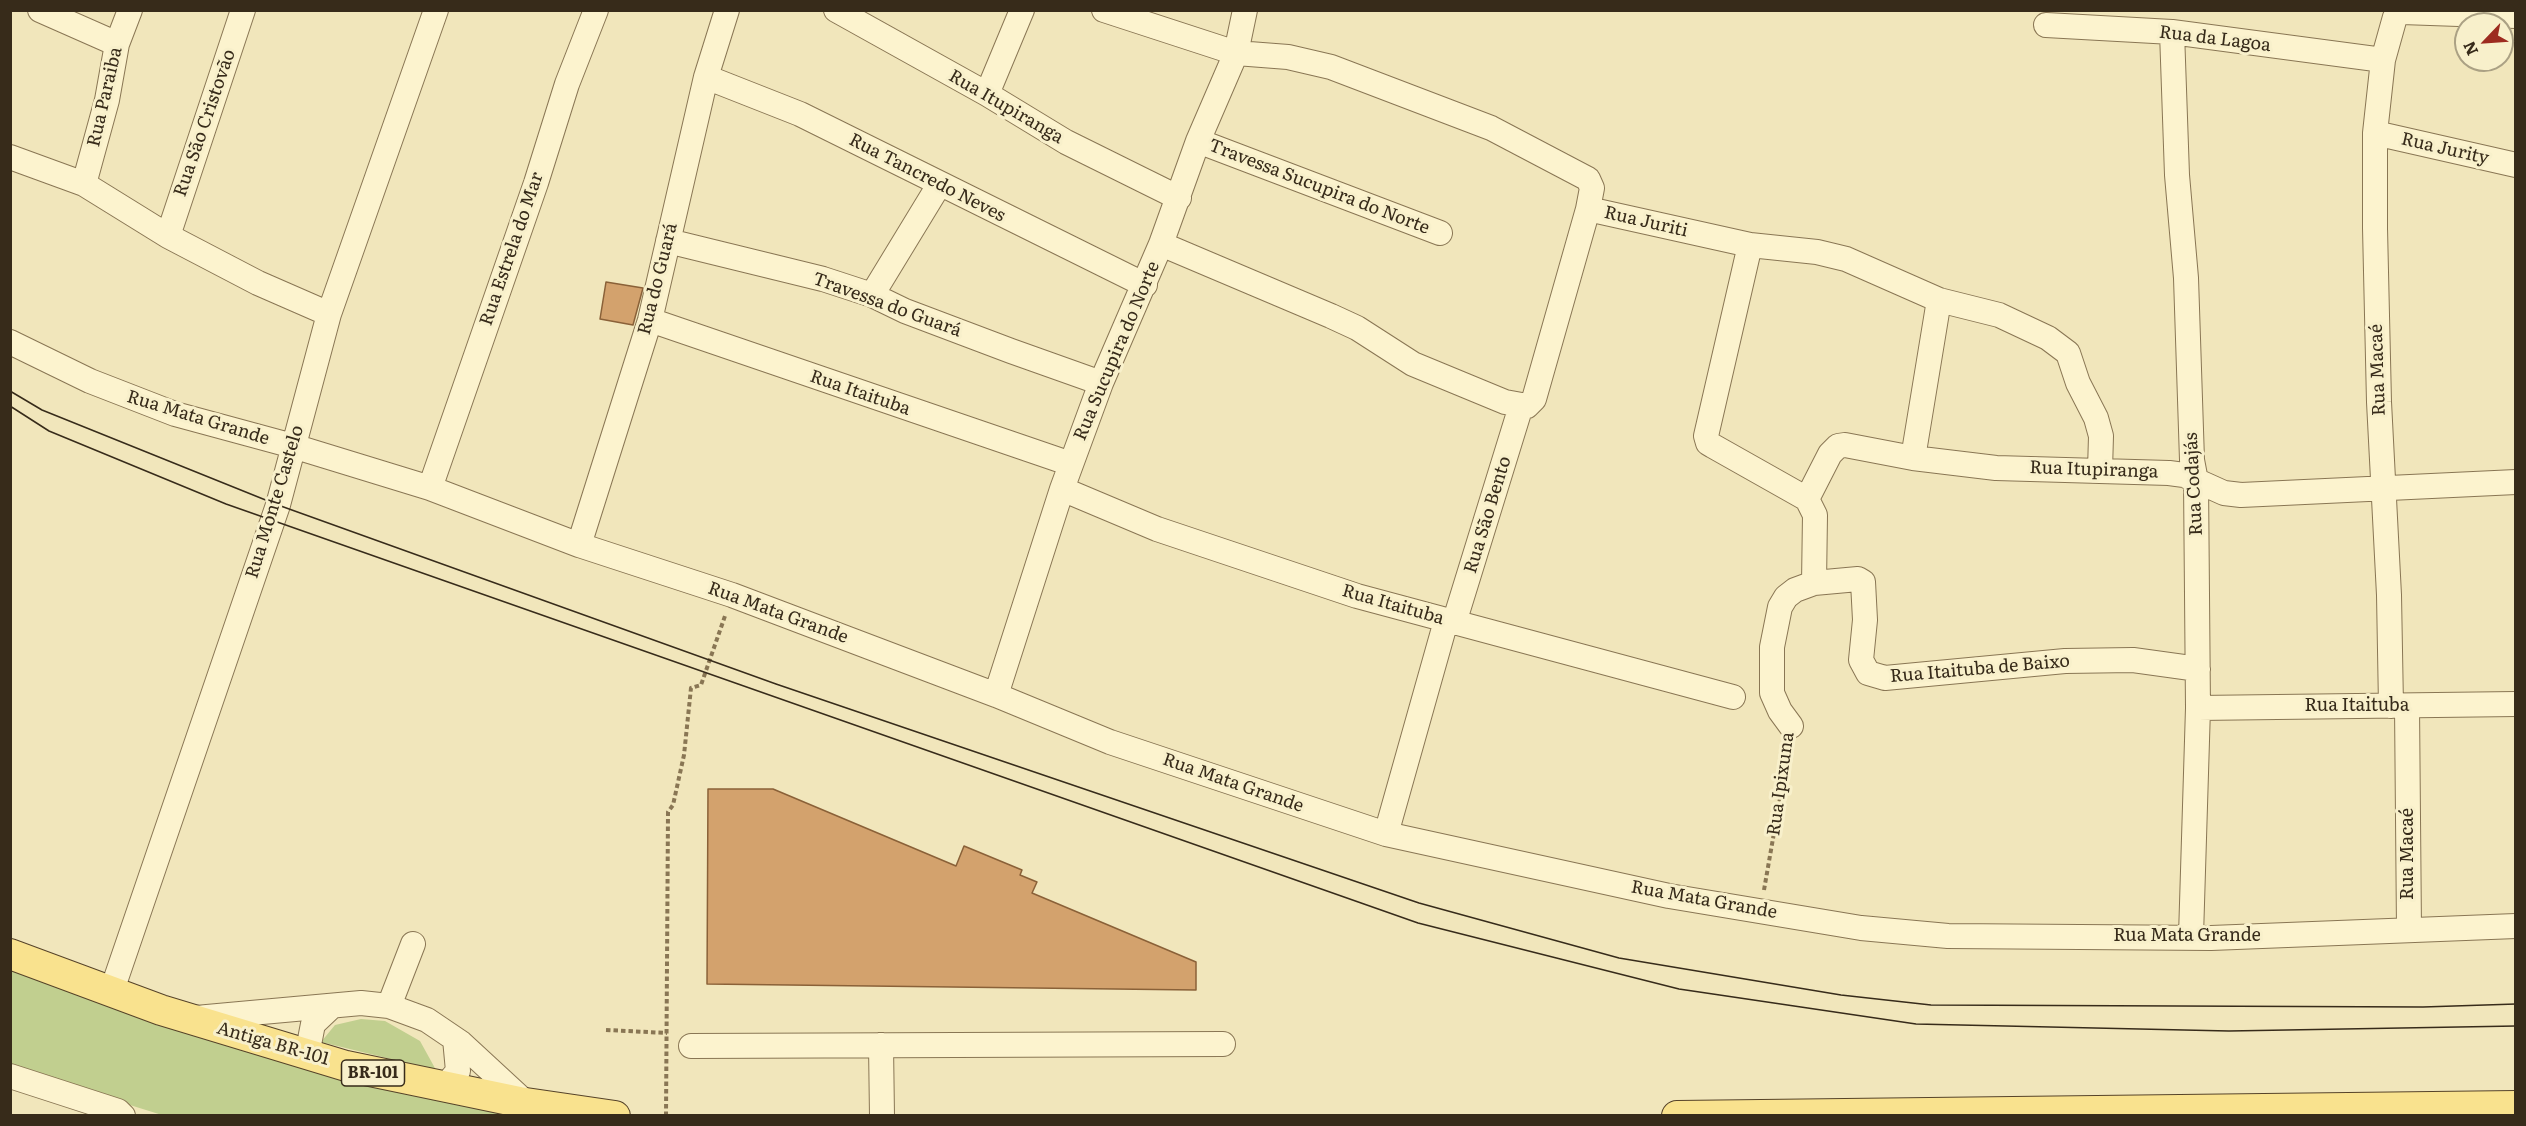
<!DOCTYPE html>
<meta charset="utf-8">
<style>
body{margin:0}
#map{position:relative;width:2526px;height:1126px;overflow:hidden;background:#f1e6bb;font-family:Literata,serif}
canvas{display:block}
.frame{position:absolute;inset:0;border:12px solid #372b1a;pointer-events:none}
.north{position:absolute;left:2454px;top:12px;width:60px;height:60px;box-sizing:border-box;background:#f8f0cb;border:2px solid #aba184;border-radius:50%;rotate:245deg;font-size:16px;font-weight:700;line-height:24px;text-align:center;color:#372b1a}
.north::after{content:'';display:block;margin:auto;width:21px;height:27px;background:#9d2b1f;clip-path:polygon(50% 0,100% 100%,50% 72%,0 100%)}
</style>
<div id="map">
<canvas width="2526" height="1126"></canvas>
<div class="frame"></div>
<div class="north">N</div>
</div>
<script>
const g = document.querySelector('canvas').getContext('2d');
g.lineJoin = 'round';
function fill(path, color) {
  g.fillStyle = color;
  g.fill(path, 'evenodd');
}
function toPath(rows) {
  const path = new Path2D();
  for (const r of rows) {
    path.moveTo(r[0], r[1]);
    for (let i = 2; i < r.length; i += 2) path.lineTo(r[i], r[i + 1]);
  }
  return path;
}
function stroke(path, color, width, dash) {
  g.strokeStyle = color;
  g.lineWidth = width;
  g.lineCap = dash ? 'butt' : 'round';
  g.setLineDash(dash || []);
  g.stroke(path);
}
function write(font, color, halo, rows, align = 'center') {
  g.font = font + ' Literata,serif';
  g.lineWidth = 6;
  g.setLineDash([]);
  g.textBaseline = 'middle';
  g.strokeStyle = halo;
  g.fillStyle = color;
  for (const [text, x, y, turn = 0] of rows) {
    g.save();
    g.translate(x, y);
    g.rotate((+turn || 0) * Math.PI / 180);
    g.textAlign = isNaN(turn) ? turn : align;
    if (halo) g.strokeText(text, 0, 0);
    g.fillText(text, 0, 0);
    g.restore();
  }
}
fill(toPath([
 [10,955,188,1019,615,1115,162,1115,11,1068],
 [361,1019,385,1021,420,1041,436,1070,321,1042,335,1025]
]), '#c1cf8f');
const building = toPath([
 [606,282,643,288,633,325,600,319,606,282],
 [708,789,773,789,956,866,964,846,1022,870,1020,875,1037,882,1032,893,1196,962,1196,990,707,984,708,789]
]);
fill(building, '#d3a26d');
stroke(building, '#8a6138', 1.5);
const minor = toPath([
 [40,10,117,44],
 [836,10,987,94,1066,142,1179,198],
 [1104,10,1236,53,1288,57,1331,67,1491,128,1588,179,1592,188,1588,209,1750,245,1817,252,1846,259,1939,300,1999,315,2048,338,2068,353,2078,383,2096,418,2101,436,2100,470],
 [2046,25,2172,32,2383,60],
 [2172,32,2177,175,2186,278,2192,460,2196,481,2198,708,2191,936],
 [706,77,800,114,1145,285],
 [987,94,1022,10],
 [2375,133,2516,165],
 [1198,141,1440,233],
 [10,157,84,184,168,236,258,283,329,314],
 [84,184,107,100,117,44,130,10],
 [168,236,243,10],
 [668,241,823,279,872,295,905,311,1011,351,1101,383],
 [1161,244,1331,316,1357,328,1413,364,1505,402,1527,406,1534,399,1588,209],
 [1750,245,1706,436,1708,443,1713,446,1807,499,1815,515,1814,583,1795,590,1786,597,1780,607,1772,647,1772,693,1780,711,1791,726],
 [872,295,939,185],
 [650,320,1071,464],
 [10,342,90,381,175,414,293,446,430,488,579,545,732,595,996,695,1110,742,1386,834,1669,896,1861,928,1948,936,2211,938,2516,926],
 [1913,458,1939,300],
 [430,488,536,183,567,84,596,10],
 [1062,489,1157,529,1357,596,1733,697],
 [1807,499,1830,454,1838,446,1845,445,1913,458,1996,468,2169,473,2184,475,2224,493,2241,495,2516,482],
 [579,545,650,320,706,77,727,10],
 [1814,583,1858,579,1863,582,1865,620,1861,660,1868,673,1885,678,2065,661,2133,660,2198,669],
 [1454,623,1521,406],
 [996,695,1062,489,1101,383,1161,244,1198,141,1236,53,1245,10],
 [2391,706,2389,595,2379,402,2375,228,2375,133,2383,60,2395,17,2402,12,2516,16],
 [2407,706,2409,930],
 [2198,708,2516,704],
 [1386,834,1446,621],
 [111,993,278,505,329,314,436,10],
 [389,1006,413,944],
 [196,1018,361,1003,389,1006,427,1020,461,1043,526,1103],
 [881,1045,882,1116],
 [691,1046,1223,1044],
 [307,1055,313,1024,332,1006],
 [10,1076,118,1111,123,1116],
 [439,1087,448,1083,458,1071,455,1039]
]);
const major = toPath([
 [10,954,161,1010,346,1066,519,1102,615,1116],
 [1677,1116,2516,1106]
]);
stroke(minor, '#897654', 26);
stroke(major, '#564329', 32);
stroke(toPath([
 [1764,890,1789,747],
 [606,1030,667,1033],
 [666,1116,668,812,673,805,684,755,691,688,701,685,725,616]
]), '#897654', 4, [4.5, 3]);
stroke(minor, '#fcf3ce', 24);
stroke(major, '#f9e28e', 30);
stroke(toPath([
 [10,391,42,410,278,505,776,684,1419,903,1619,958,1841,995,1931,1005,2423,1007,2516,1004],
 [10,406,49,431,226,504,1418,923,1679,989,1916,1024,2229,1031,2516,1026]
]), '#372b1a', 1.5);
for (const [x, y, w] of [
 [373,1073,63]
]) {
  const box = new Path2D();
  box.roundRect(x - w / 2, y - 13, w, 26, 4.5);
  g.fillStyle = '#f8f0cb';
  g.fill(box);
  stroke(box, '#372b1a', 1.5);
}
write('bold 16px', '#372b1a', null, [
 ["BR-101",373,1073]
]);
write('18px', '#372b1a', '#f8f0cb', [
 ["Rua da Lagoa",2215,39,7],
 ["Rua Paraiba",105,97,-77],
 ["Rua Itupiranga",1006,107,30],
 ["Rua São Cristovão",205,123,-71],
 ["Rua Jurity",2445,149,13],
 ["Rua Tancredo Neves",927,178,27],
 ["Travessa Sucupira do Norte",1319,187,21],
 ["Rua Juriti",1646,222,13],
 ["Rua Estrela do Mar",512,249,-71],
 ["Rua do Guará",658,279,-76],
 ["Travessa do Guará",887,305,20],
 ["Rua Sucupira do Norte",1117,351,-67],
 ["Rua Macaé",2378,370,-92],
 ["Rua Itaituba",860,393,19],
 ["Rua Mata Grande",198,418,17],
 ["Rua Itupiranga",2094,470,2],
 ["Rua Codajás",2194,484,-93],
 ["Rua Monte Castelo",275,502,-73],
 ["Rua São Bento",1488,515,-73],
 ["Rua Itaituba",1393,605,16],
 ["Rua Mata Grande",778,613,20],
 ["Rua Itaituba de Baixo",1980,669,-5],
 ["Rua Itaituba",2357,706],
 ["Rua Mata Grande",1233,783,19],
 ["Rua Ipixuna",1781,784,-82],
 ["Rua Macaé",2408,854,-90],
 ["Rua Mata Grande",1704,900,10],
 ["Rua Mata Grande",2187,936],
 ["Antiga BR-101",273,1044,16]
]);
</script>
